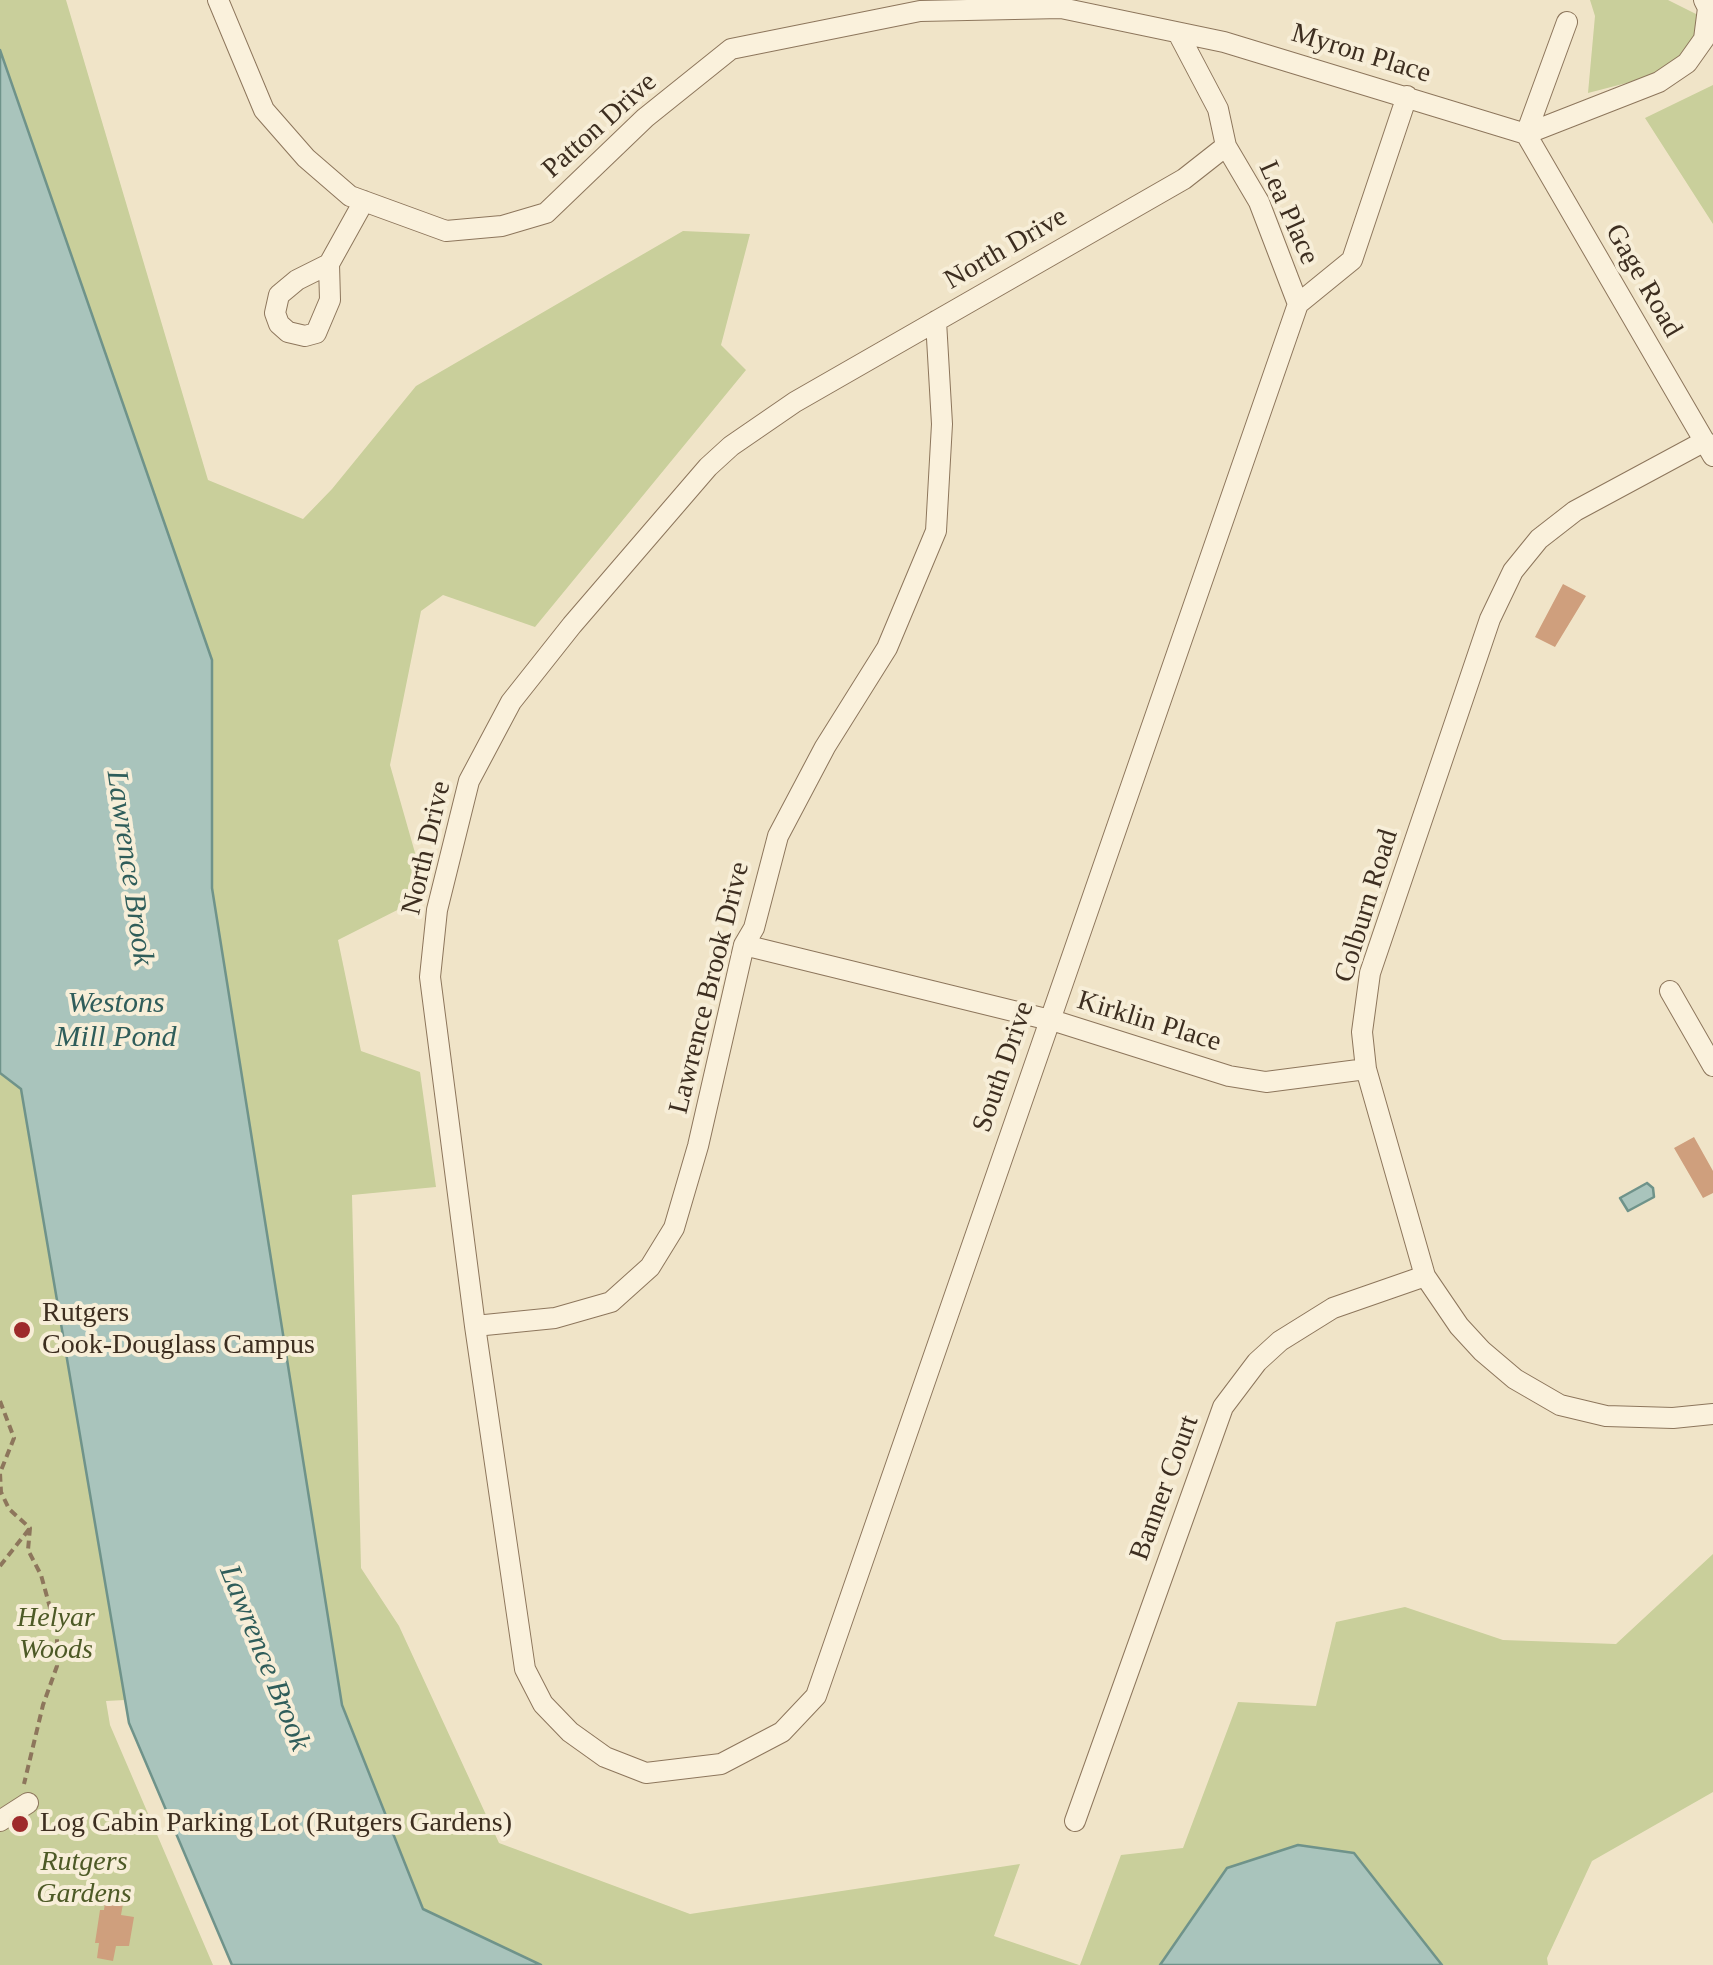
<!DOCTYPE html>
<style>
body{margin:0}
canvas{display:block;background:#f0e4c8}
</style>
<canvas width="1713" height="1965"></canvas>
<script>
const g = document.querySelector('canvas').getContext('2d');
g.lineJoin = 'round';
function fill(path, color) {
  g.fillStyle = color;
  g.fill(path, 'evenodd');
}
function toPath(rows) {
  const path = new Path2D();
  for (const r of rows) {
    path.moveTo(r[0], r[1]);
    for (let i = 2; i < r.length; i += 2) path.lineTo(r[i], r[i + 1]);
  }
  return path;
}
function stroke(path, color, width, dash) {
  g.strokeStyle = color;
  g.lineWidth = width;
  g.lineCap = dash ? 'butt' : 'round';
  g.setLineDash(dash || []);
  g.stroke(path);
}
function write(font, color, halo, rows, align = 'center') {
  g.font = font + ' "Times New Roman",serif';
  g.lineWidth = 8;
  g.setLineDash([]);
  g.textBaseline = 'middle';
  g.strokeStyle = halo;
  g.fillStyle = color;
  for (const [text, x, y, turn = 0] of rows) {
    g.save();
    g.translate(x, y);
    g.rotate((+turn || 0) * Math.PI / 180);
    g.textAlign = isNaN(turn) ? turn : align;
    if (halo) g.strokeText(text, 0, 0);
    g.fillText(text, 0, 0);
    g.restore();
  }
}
fill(toPath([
 [0,0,66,0,208,480,303,519,332,489,416,386,683,231,750,234,721,345,746,370,535,627,443,595,421,611,390,765,427,895,338,940,361,1051,420,1072,436,1187,352,1195,361,1568,399,1626,499,1843,690,1914,1020,1864,994,1936,1079,1965,541,1965,423,1909,342,1705,212,888,212,660,0,50],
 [1590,0,1668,0,1698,15,1692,66,1588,93,1595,16],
 [1713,85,1713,224,1645,118],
 [0,1073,21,1089,125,1700,106,1701,110,1725,213,1965,0,1965],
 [1713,1554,1713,1792,1592,1861,1547,1958,1548,1965,1442,1965,1354,1853,1227,1868,1160,1965,1080,1965,1121,1855,1183,1848,1238,1702,1316,1706,1336,1622,1405,1607,1503,1640,1616,1644]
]), '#c9cf9b');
const water = toPath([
 [0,50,212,660,212,888,342,1705,423,1909,541,1965,232,1965,129,1723,21,1089,0,1073,0,50],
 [1647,1183,1653,1188,1654,1197,1628,1211,1620,1198,1647,1183],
 [1298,1845,1354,1853,1442,1965,1160,1965,1227,1868,1298,1845]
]);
fill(water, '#a9c4bc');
stroke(water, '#6f938a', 2.5);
fill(toPath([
 [1563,584,1586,596,1555,647,1535,637],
 [1694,1137,1713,1171,1713,1193,1703,1198,1674,1148],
 [106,1895,124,1898,121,1915,134,1917,129,1946,116,1946,113,1961,97,1958,99,1943,95,1943,100,1910,104,1910]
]), '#cf9f7d');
const minor = toPath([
 [218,0,264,110,306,158,350,196,446,231,502,226,546,213,645,118,731,49,920,11,1061,8,1224,42,1526,134],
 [1178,33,1218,109,1226,146,1259,202,1298,304],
 [1526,134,1713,456],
 [1526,134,1659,82,1687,63,1704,39,1708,8,1704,0],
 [1526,134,1567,22],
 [1226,146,1184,179,795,402,731,446,708,467,572,625,511,702,469,781,437,910,430,977,475,1326,525,1669,543,1704,570,1732,605,1757,646,1773,721,1764,782,1732,816,1696,1298,304],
 [329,264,330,300,316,333,305,336,288,332,279,324,275,313,279,295,297,280,329,264],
 [329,264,364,201],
 [1298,304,1352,260,1407,96],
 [1705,441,1575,511,1539,539,1513,571,1490,619,1370,973,1362,1032,1366,1069,1425,1276,1459,1326,1482,1351,1515,1379,1560,1405,1606,1416,1673,1418,1713,1414],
 [744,945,1058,1022,1229,1076,1266,1082,1366,1069],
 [1670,991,1713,1066],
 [475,1326,555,1318,611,1302,650,1267,674,1228,698,1146,744,945,754,928,778,836,825,747,887,648,936,531,942,424,936,321],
 [0,1821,28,1803],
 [1075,1821,1223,1407,1257,1362,1280,1341,1333,1308,1425,1276]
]);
stroke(minor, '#8d765c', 22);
stroke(toPath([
 [0,1401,14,1438,0,1473,1,1492,9,1509,30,1528,28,1550,41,1575,57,1633,57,1666,43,1705,24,1784],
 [0,1566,30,1528]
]), '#8d765c', 4, [8, 5]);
stroke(minor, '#faf1dc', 20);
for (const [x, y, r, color] of [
 [22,1330,10,"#9e2a2b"],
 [20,1824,10,"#9e2a2b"]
]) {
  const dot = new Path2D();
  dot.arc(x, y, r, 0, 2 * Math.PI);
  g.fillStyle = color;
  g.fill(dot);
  stroke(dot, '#f7eed8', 4);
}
write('28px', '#3d2e20', '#f7eed8', [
 ["Myron Place",1361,54,17],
 ["Patton Drive",600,126,-42],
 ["Lea Place",1288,213,66],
 ["North Drive",1006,249,-30],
 ["Gage Road",1643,281,60],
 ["North Drive",427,848,-77],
 ["Colburn Road",1367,906,-73],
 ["Lawrence Brook Drive",710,988,-76],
 ["Kirklin Place",1149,1022,17],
 ["South Drive",1004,1067,-71],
 ["Banner Court",1165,1488,-70]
]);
write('28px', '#3d2e20', '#f7eed8', [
 ["Rutgers",42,1314],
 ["Cook-Douglass Campus",42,1346],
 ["Log Cabin Parking Lot (Rutgers Gardens)",40,1824]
], 'left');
write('italic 28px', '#4d5a26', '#f7eed8', [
 ["Helyar",56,1619],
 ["Woods",56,1651],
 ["Rutgers",84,1863],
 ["Gardens",84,1895]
]);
write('italic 30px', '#2f5d5a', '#f7eed8', [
 ["Lawrence Brook",129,868,82],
 ["Westons",116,1004],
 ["Mill Pond",116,1038],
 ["Lawrence Brook",264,1658,68]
]);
</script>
